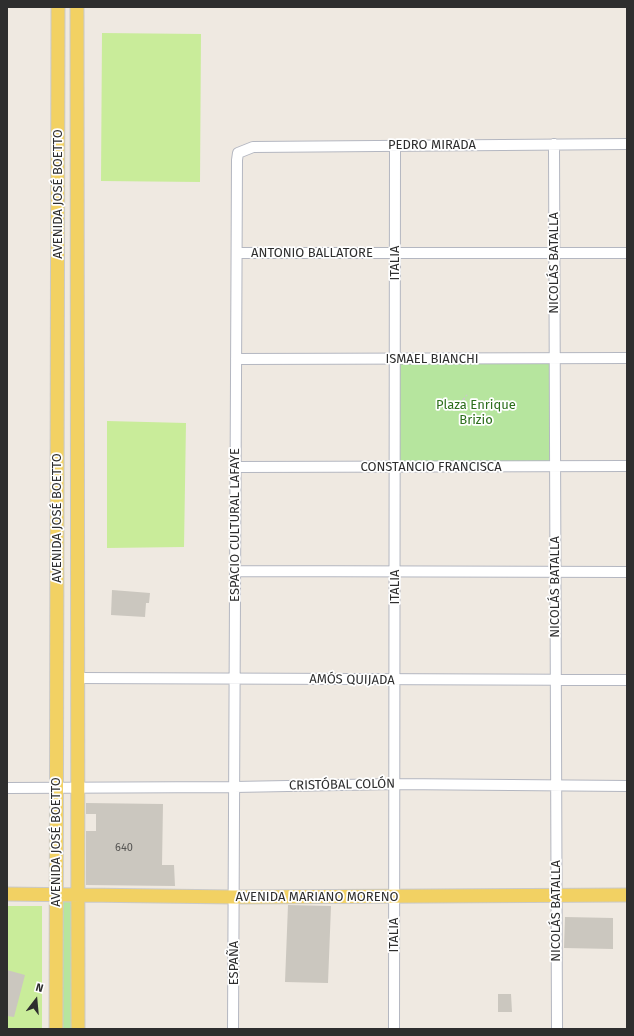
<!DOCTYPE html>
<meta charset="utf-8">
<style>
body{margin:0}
#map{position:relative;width:634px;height:1036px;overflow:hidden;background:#efe9e1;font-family:"Fira Sans",sans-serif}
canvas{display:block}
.frame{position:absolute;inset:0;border:8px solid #2e2e2e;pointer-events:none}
.north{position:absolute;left:16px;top:980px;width:40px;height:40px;-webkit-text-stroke:3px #fff;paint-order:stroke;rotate:16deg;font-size:11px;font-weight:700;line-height:16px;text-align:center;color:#2e2e2e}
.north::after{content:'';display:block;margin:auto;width:14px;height:18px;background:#2e2e2e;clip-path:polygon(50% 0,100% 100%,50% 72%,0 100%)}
</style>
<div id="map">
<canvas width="634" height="1036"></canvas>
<div class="frame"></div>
<div class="north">N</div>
</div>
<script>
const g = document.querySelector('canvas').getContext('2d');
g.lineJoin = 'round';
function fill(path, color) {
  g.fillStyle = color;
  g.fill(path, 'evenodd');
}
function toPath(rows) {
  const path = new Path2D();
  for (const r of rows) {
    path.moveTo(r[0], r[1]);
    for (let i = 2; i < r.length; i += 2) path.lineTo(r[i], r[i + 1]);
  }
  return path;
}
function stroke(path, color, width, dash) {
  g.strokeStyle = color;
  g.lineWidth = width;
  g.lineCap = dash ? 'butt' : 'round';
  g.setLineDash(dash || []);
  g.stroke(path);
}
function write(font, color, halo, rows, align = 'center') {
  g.font = font + ' "Fira Sans",sans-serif';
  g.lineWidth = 3.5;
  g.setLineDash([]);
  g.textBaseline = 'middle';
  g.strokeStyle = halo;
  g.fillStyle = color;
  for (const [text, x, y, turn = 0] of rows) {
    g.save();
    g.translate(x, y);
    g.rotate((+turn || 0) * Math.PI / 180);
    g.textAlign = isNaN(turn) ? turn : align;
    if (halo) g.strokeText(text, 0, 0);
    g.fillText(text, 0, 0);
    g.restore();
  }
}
fill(toPath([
 [398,361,551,361,553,465,399,465],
 [58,897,75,897,75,1029,58,1029]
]), '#b6e59e');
fill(toPath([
 [102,33,201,34,200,182,101,181],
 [107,421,186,423,184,547,107,548],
 [7,906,42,906,42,1029,7,1029]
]), '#c9ec9a');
fill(toPath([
 [112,590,150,593,149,603,146,603,145,617,111,615],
 [86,803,163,804,162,865,174,865,175,886,86,885,86,831,96,831,96,814,86,814],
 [288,905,331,906,328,983,285,982],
 [565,917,613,918,613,949,564,948],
 [7,970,25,975,14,1017,7,1016],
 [498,994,511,994,512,1012,498,1012]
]), '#cbc7bf');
const minor = toPath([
 [554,144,557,1029],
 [237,253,627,253],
 [236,359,627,358],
 [236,467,627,466],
 [235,571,627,572],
 [77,678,627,680],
 [7,788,234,787,395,784,627,786],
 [233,1029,237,160,238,153,253,147,627,144],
 [394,1029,395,145]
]);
const major = toPath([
 [77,7,78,1029],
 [7,894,234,897,627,895],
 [56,1029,58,7]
]);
stroke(minor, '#b4b7c1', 12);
stroke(major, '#c9c9c9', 15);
stroke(toPath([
 [463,400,467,395],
 [451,409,456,406]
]), '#c9c9c9', 1.5, [3, 2]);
stroke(minor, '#fff', 10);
stroke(major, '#f2d163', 13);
write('11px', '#555452', null, [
 ["640",124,848]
]);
write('13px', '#2e2e2e', '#fff', [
 ["PEDRO MIRADA",432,145],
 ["AVENIDA JOSÉ BOETTO",58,194,-90],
 ["ANTONIO BALLATORE",312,253],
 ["ITALIA",395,263,-90],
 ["NICOLÁS BATALLA",554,263,-90],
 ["ISMAEL BIANCHI",432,359],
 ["CONSTANCIO FRANCISCA",431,467],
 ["AVENIDA JOSÉ BOETTO",57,518,-90],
 ["ESPACIO CULTURAL LAFAYE",235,525,-90],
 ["ITALIA",395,587,-90],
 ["NICOLÁS BATALLA",555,587,-90],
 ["AMÓS QUIJADA",352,680,1],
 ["CRISTÓBAL COLÓN",342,785,-1],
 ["AVENIDA JOSÉ BOETTO",56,842,-90],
 ["AVENIDA MARIANO MORENO",317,897],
 ["NICOLÁS BATALLA",556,911,-90],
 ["ITALIA",394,935,-90],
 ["ESPAÑA",234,963,-90]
]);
write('13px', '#2c6e1b', '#fff', [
 ["Plaza Enrique",476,405],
 ["Brizio",476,420]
]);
</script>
